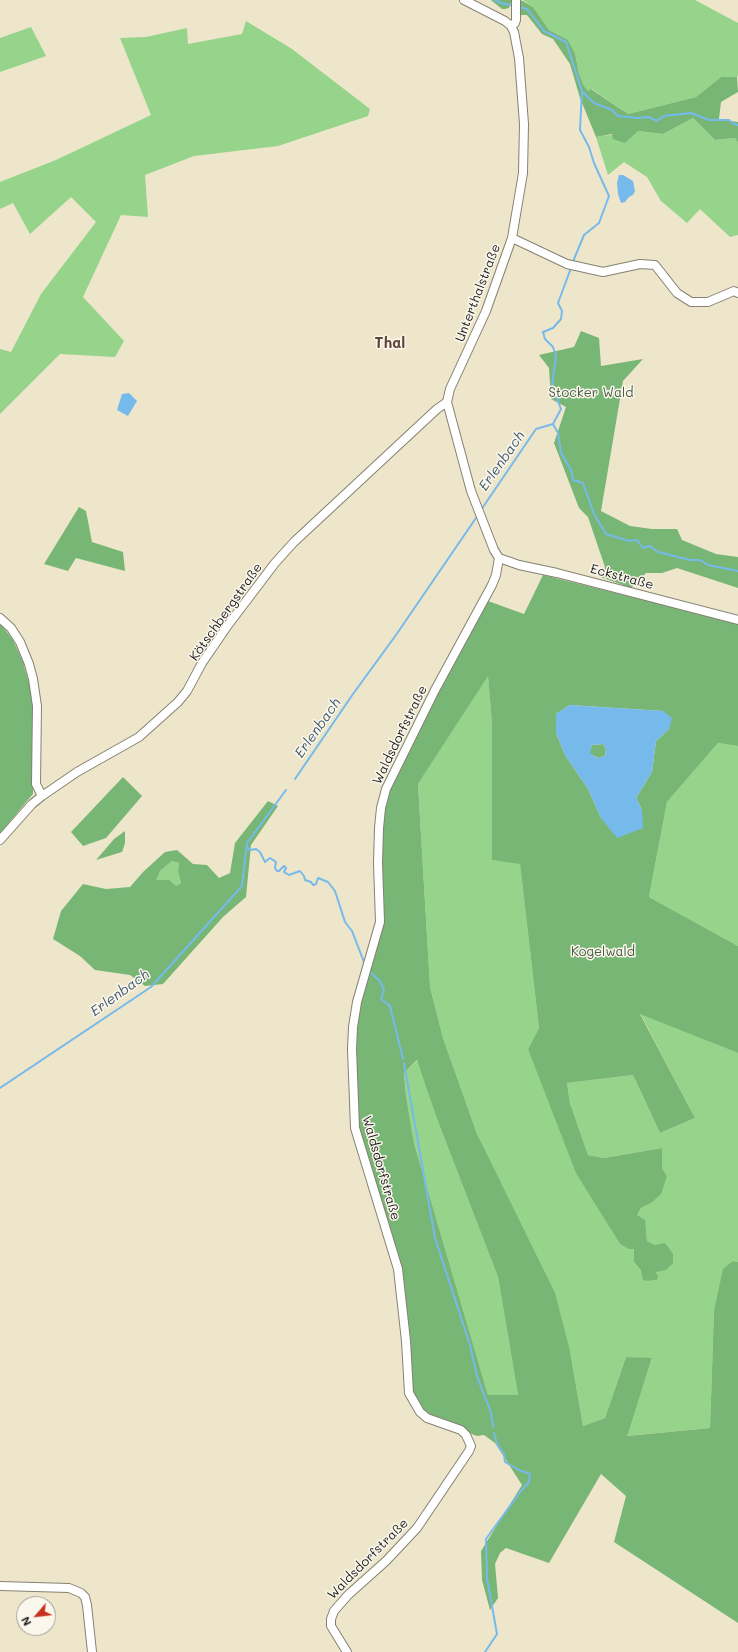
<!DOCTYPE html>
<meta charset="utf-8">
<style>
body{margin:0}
#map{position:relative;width:738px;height:1652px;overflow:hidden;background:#eee6ca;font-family:Mali,sans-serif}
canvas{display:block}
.north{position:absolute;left:16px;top:1596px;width:40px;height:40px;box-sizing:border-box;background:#fbf7ec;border:1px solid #a29f99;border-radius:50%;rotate:242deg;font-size:11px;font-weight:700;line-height:16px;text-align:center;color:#1c1c1c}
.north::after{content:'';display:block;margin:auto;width:14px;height:18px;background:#c8321e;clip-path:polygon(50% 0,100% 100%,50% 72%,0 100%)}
</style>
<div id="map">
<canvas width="738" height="1652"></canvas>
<div class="north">N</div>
</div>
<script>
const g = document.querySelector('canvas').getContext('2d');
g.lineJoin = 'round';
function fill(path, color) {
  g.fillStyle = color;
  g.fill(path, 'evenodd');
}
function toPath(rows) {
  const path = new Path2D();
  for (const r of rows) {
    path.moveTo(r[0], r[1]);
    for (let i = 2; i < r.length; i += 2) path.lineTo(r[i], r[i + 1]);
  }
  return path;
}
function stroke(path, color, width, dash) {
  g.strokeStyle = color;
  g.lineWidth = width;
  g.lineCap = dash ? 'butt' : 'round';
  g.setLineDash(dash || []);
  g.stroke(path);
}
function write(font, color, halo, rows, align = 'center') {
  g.font = font + ' Mali,sans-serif';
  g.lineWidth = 3;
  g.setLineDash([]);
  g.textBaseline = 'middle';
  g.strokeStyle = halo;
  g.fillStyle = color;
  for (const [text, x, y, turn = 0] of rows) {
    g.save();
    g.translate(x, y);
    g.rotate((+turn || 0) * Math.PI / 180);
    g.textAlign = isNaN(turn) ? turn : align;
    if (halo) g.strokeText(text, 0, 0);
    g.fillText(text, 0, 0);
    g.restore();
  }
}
fill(toPath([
 [523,0,695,0,738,23,738,75,737,77,721,77,696,97,628,114,592,89,588,91,584,86,579,74,575,53,568,40,549,30,533,7],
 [246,21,292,49,370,109,368,116,278,146,194,156,145,175,148,217,121,215,83,297,124,341,115,357,60,354,0,414,0,349,11,352,41,294,96,222,71,197,30,234,13,203,0,209,0,182,56,160,151,115,120,38,146,37,187,28,188,44,242,34],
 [31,27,46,56,0,72,0,38],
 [693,118,715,140,735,138,738,143,738,235,730,237,700,209,687,223,661,201,647,177,624,162,608,175,596,137,638,131,663,134],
 [488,675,492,724,493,860,520,863,539,1028,528,1049,605,1219,620,1244,634,1249,634,1262,648,1281,657,1280,655,1245,647,1241,646,1230,637,1215,641,1208,651,1203,667,1176,662,1168,662,1148,604,1158,588,1155,570,1103,567,1083,633,1075,660,1133,695,1118,640,1013,738,1053,738,1262,733,1261,714,1311,710,1428,626,1436,652,1359,626,1357,605,1418,583,1426,570,1351,477,1134,443,1038,430,987,418,784],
 [718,743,738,746,738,946,649,897,667,802],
 [172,861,179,863,178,872,181,883,176,886,155,880,160,871],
 [418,1060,437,1119,498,1277,518,1395,488,1395,414,1143,406,1096,404,1073]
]), '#95d48a');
fill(toPath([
 [491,0,512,0,509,8,505,9,502,9],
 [518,0,523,1,533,7,549,30,568,40,575,53,579,74,584,86,588,91,591,89,628,114,696,97,721,77,737,77,738,92,721,102,719,119,738,122,738,143,735,138,715,140,693,118,663,134,638,131,625,143,613,139,612,134,596,137,580,98,570,64,553,39,542,34,527,15,521,15],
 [581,331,599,338,601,366,643,359,623,381,601,511,630,526,652,529,677,529,682,540,716,554,738,557,738,588,677,568,662,573,646,573,631,588,601,577,605,567,588,517,579,508,554,443,566,407,551,399,549,368,539,355,574,347],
 [79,507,86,511,92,542,123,552,125,571,76,558,68,571,44,564],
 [543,575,738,623,738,746,718,743,667,802,649,897,738,946,738,1053,640,1014,695,1118,660,1133,633,1075,567,1083,570,1103,588,1155,604,1158,662,1148,662,1168,667,1176,661,1194,651,1203,641,1208,637,1215,645,1220,647,1241,655,1245,665,1243,673,1254,673,1263,666,1270,656,1272,658,1276,657,1280,648,1281,643,1280,641,1271,634,1262,634,1249,629,1249,620,1244,576,1173,528,1049,539,1028,520,864,492,860,492,724,488,676,418,784,430,987,443,1038,477,1134,555,1293,570,1351,583,1426,605,1418,626,1357,652,1358,627,1436,710,1428,714,1311,723,1269,733,1261,738,1262,738,1623,614,1542,626,1496,601,1474,549,1563,506,1548,500,1553,495,1564,498,1598,490,1610,482,1580,481,1551,522,1485,495,1443,484,1435,477,1436,427,1417,412,1394,407,1315,357,1129,354,1028,358,1002,373,959,382,862,383,808,389,790,437,692,488,601,524,614],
 [570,705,663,711,669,729,656,741,652,772,636,798,642,810,601,818,588,789,565,755,556,733,556,714],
 [417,1060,437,1119,498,1277,518,1395,488,1395,414,1143,406,1096,404,1073],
 [0,623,13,640,23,662,30,687,33,706,33,794,0,833],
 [603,744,606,749,605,756,598,758,589,753,592,745],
 [123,777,142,796,106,838,83,846,71,832],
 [268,801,278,806,251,845,246,897,223,917,163,984,145,986,130,975,95,970,80,956,53,939,61,911,83,884,106,889,130,887,143,872,165,852,177,850,193,864,207,865,219,878,230,873,235,843],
 [172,861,179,863,178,872,181,883,176,886,169,880,156,880,160,871],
 [125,831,125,843,122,852,96,860,114,839]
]), '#78b676');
fill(toPath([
 [619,175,623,175,633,181,635,191,633,195,629,197,625,202,621,203,618,194,617,183],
 [129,393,137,401,128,416,117,410,122,394],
 [570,705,663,711,672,718,669,729,656,741,652,772,636,798,642,810,643,828,617,838,601,818,588,789,565,755,556,733,556,714],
 [603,744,606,749,605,756,597,758,590,753,592,745]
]), '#76baec');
stroke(toPath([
 [495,0,501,3,515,6],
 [519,7,527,9,544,31,566,42,582,91,580,130,589,147,594,163,609,196,599,223,584,235,572,264],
 [582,91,594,103,612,110,618,116,638,118,649,117,657,121,664,116,691,113,709,120,729,120,734,124,738,125],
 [553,424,558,433,561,453,571,470,573,480,583,483,594,514,606,534,629,541,637,540,643,548,650,546,658,552,690,560,700,560,708,565,738,571],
 [481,510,536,429,553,424,561,409,552,386,556,356,553,347,545,339,543,332,553,328,561,319,562,311,558,303,571,268],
 [295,779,353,694,396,635,478,515],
 [247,847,250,850,256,849,260,852,265,862,270,858,276,862,275,868,277,871,279,871,284,866,286,868,284,872,289,875,300,871,304,876,305,880,311,882,313,885,316,884,318,878,328,882,335,891,345,922,352,931,364,962],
 [371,973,379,980,384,989,381,999,390,1006,403,1059],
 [404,1063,435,1238,470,1345,477,1376,491,1413,493,1427],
 [0,1088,151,987,242,886,247,843,286,790],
 [485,1652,497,1634,487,1578,486,1539,520,1492,529,1482,530,1474,519,1470,505,1462,504,1454,497,1444,494,1433]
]), '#76baec', 2);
const minor = toPath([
 [464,0,505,21,511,26,514,32,519,58,524,124,523,173,512,238,486,311,450,389,447,402,471,491,494,550,499,558,519,565,557,573,738,620],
 [511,26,515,23,516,20,516,0],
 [512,238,567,264,603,272,640,264,655,265,677,293,691,302,708,302,734,291,738,293],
 [0,618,11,628,20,642,29,664,33,679,37,706,36,784,42,796],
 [0,840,32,804,42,796,77,772,139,737,178,702,187,691,202,663,228,625,275,563,294,542,437,409,447,402],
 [0,1586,69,1588,81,1593,85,1597,87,1605,92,1652],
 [347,1652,331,1626,331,1619,334,1611,348,1595,386,1561,417,1528,469,1451,471,1446,466,1435,461,1430,427,1418,420,1412,409,1393,406,1341,398,1269,355,1128,352,1049,353,1027,357,1002,380,922,378,863,379,828,381,808,386,789,435,690,492,585,496,575,499,558]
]);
stroke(minor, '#858173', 10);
stroke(minor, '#fff', 8);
write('13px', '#1c1c1c', '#fbf7ec', [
 ["Unterthalstraße",478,293,-69],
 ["Eckstraße",622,577,15],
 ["Kötschbergstraße",226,612,-55],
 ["Waldsdorfstraße",400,735,-64],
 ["Waldsdorfstraße",381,1168,74],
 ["Waldsdorfstraße",368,1559,-45]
]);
write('13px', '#465c42', '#fbf7ec', [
 ["Stocker Wald",591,393],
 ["Kogelwald",603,952]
]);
write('italic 14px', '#405b6f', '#fbf7ec', [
 ["Erlenbach",502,461,-55],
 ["Erlenbach",318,728,-55],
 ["Erlenbach",120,993,-36]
]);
write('bold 15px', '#614539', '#fbf7ec', [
 ["Thal",390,343]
]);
</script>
